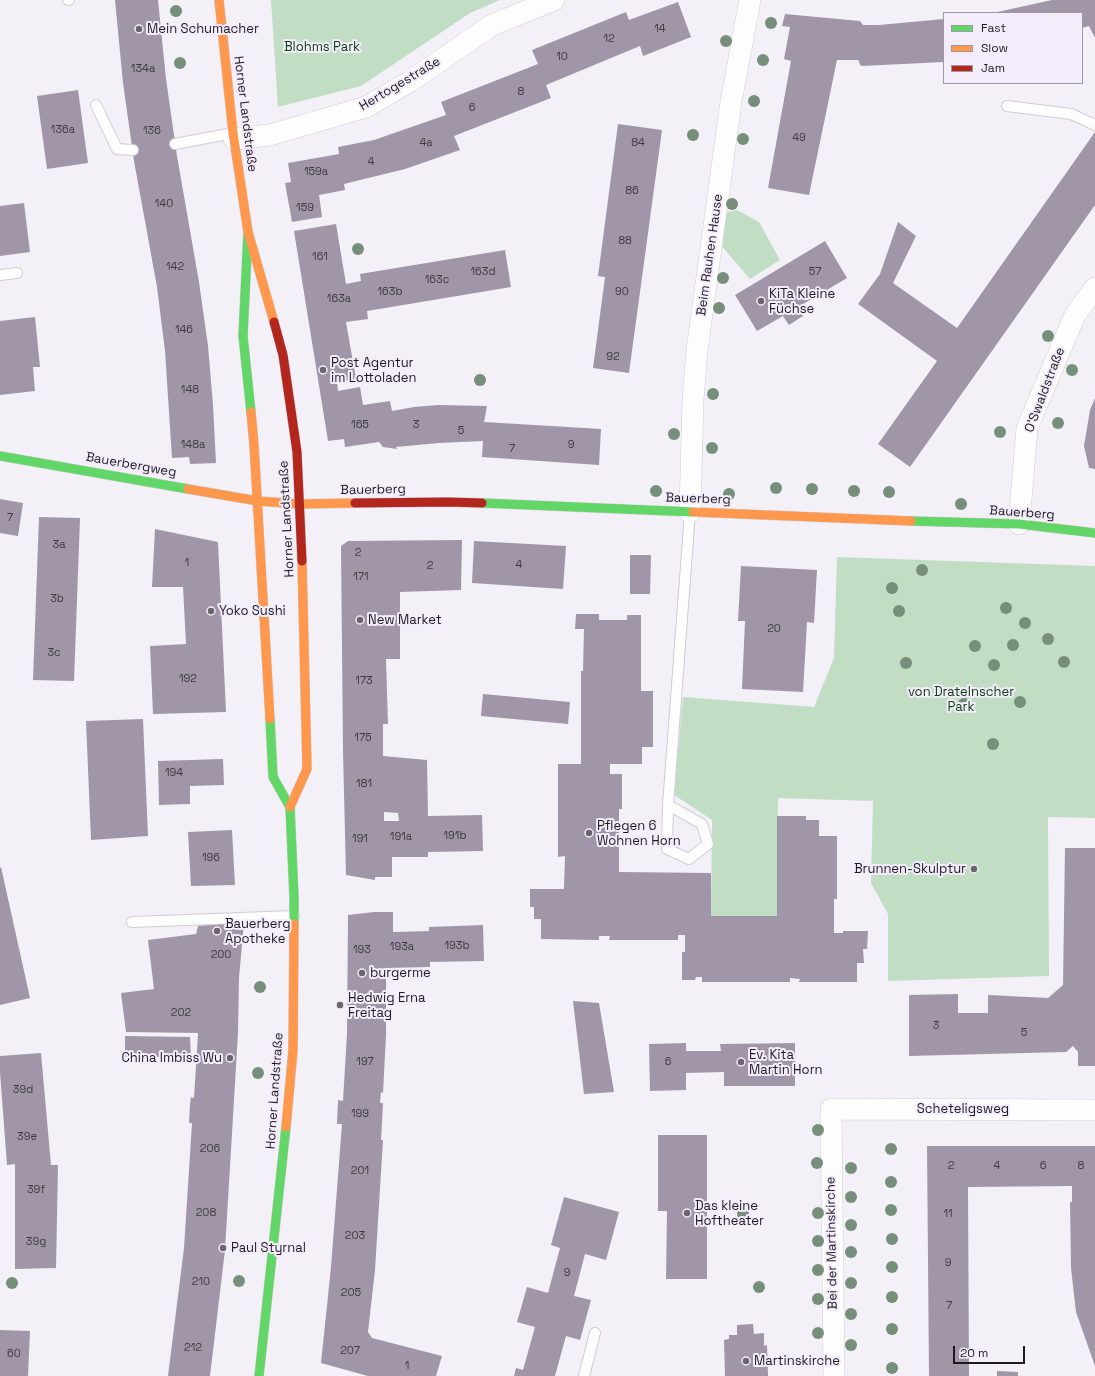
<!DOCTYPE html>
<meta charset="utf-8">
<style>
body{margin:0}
#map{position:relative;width:1095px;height:1376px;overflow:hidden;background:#f4f0f8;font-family:"Space Grotesk",sans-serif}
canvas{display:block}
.legend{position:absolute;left:943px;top:12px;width:140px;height:72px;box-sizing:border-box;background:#f4ecfb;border:1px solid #9e98a3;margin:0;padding:5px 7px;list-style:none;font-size:12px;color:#1e1b20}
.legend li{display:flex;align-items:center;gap:8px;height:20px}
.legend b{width:20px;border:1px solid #9e98a3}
.scale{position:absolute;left:953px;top:1346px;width:72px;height:18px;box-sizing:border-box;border:2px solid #1e1b20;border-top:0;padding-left:5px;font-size:12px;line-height:14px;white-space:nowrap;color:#1e1b20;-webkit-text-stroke:3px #f4ecfb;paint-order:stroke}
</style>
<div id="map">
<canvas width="1095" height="1376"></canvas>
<ul class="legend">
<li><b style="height:5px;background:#63d668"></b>Fast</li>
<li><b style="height:5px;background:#ff974d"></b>Slow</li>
<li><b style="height:5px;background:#b3261e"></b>Jam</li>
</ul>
<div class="scale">20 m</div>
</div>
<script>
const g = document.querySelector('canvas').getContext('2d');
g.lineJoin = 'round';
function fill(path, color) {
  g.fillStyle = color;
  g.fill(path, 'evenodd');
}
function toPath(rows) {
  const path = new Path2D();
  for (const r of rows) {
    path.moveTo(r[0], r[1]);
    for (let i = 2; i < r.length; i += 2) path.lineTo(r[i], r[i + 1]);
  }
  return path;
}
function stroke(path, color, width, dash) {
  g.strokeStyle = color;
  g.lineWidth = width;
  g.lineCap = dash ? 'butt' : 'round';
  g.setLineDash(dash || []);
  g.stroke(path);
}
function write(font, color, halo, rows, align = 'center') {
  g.font = font + ' "Space Grotesk",sans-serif';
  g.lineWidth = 4;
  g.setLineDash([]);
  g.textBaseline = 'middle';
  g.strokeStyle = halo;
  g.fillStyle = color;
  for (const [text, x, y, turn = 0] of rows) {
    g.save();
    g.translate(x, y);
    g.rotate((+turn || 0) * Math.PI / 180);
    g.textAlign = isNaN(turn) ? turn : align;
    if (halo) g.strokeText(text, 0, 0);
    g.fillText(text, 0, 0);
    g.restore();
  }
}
fill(toPath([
 [271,0,500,0,470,13,361,86,278,107],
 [737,210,759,222,780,260,750,279,720,244,727,212],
 [837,557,1095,566,1095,818,1048,817,1049,976,888,981,888,914,871,883,873,801,778,798,777,916,711,916,712,820,674,795,683,697,814,707,834,658]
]), '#c1ddc4');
fill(toPath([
 [115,0,158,0,166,79,177,156,199,282,208,346,213,405,216,463,190,464,189,457,172,458,165,351,157,287,134,161,123,83],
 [1052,0,1095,0,1095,38,1089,26,1082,28,1082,13,993,13],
 [678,2,691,37,643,56,640,46,546,85,551,98,454,136,460,150,405,169,344,184,345,190,319,195,322,217,292,222,285,183,291,182,288,163,339,154,338,147,374,140,446,115,441,102,538,64,532,50,626,12,629,20],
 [785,14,860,21,863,25,879,25,944,19,944,62,861,66,858,60,837,60,809,195,768,188,791,61,784,59,790,27,782,26],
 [78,90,88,163,47,169,37,96],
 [618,124,662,130,629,373,593,368,605,277,598,276],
 [1095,132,1095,205,910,467,878,444,937,361,858,304,880,274,898,222,916,236,893,283,957,328],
 [24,203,30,252,0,256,0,206],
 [336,224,346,284,361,281,360,274,505,250,511,287,367,311,368,319,346,322,356,379,337,382,338,391,360,387,363,405,390,401,392,411,414,407,438,405,487,406,484,422,601,429,599,465,482,457,483,441,439,443,396,447,397,449,383,447,379,442,345,447,344,439,328,441,294,231],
 [825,241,847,278,798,307,803,316,789,325,783,316,757,331,735,295],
 [35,317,40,367,33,367,35,391,0,395,0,321],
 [1095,398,1095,469,1089,468,1084,446,1090,410],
 [0,499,23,503,18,536,0,533],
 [39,517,80,518,74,681,33,680],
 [155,529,218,542,226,712,153,714,150,646,186,644,183,587,152,587],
 [462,540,461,590,400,592,400,659,386,659,388,724,383,724,383,756,427,760,428,816,482,815,483,851,428,852,428,857,392,857,392,877,375,877,375,880,346,875,343,752,341,546,348,541],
 [384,812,398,813,399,821,384,821],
 [474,541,566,546,563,589,472,583],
 [630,555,651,555,650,594,630,594],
 [741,566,817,570,814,623,807,622,803,692,742,689,745,621,738,621],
 [576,614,599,614,599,620,627,620,627,615,641,615,641,691,653,691,653,747,642,747,642,764,610,764,610,774,622,774,622,809,619,809,619,872,711,873,711,916,777,916,777,816,806,816,806,820,819,820,819,836,837,836,837,899,834,899,834,933,843,933,843,931,868,931,867,949,863,949,864,963,857,963,857,982,799,982,800,979,790,978,790,982,702,982,702,977,696,977,695,980,682,980,682,952,685,952,685,935,678,935,678,940,609,940,610,936,599,936,599,940,541,939,541,919,534,919,534,907,530,907,530,889,564,889,565,856,558,857,558,764,581,764,581,671,583,671,584,629,575,629],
 [483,694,570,702,568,724,481,716],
 [143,719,148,836,91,840,86,721],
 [223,759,224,785,190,786,190,804,159,805,158,761],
 [232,830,235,885,191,886,188,832],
 [1065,848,1095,848,1095,1066,1078,1066,1078,1052,1073,1046,1066,1052,909,1056,909,995,958,994,958,1013,988,1013,988,995,1048,998,1063,985],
 [1,867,30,998,0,1005,0,868],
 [374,912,393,912,393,932,429,931,429,927,483,925,484,961,430,962,430,967,386,968,386,1035,383,1093,381,1092,380,1103,383,1103,381,1140,383,1140,375,1270,368,1332,372,1338,442,1356,436,1376,368,1376,321,1363,331,1267,342,1124,337,1124,338,1100,343,1101,347,1033,348,915],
 [244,922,239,978,238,1033,225,1250,210,1376,168,1376,184,1248,192,1123,189,1123,190,1104,191,1097,194,1098,198,1033,126,1032,121,993,154,989,148,940,196,934,198,926],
 [573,1001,599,1003,614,1092,584,1094],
 [125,1036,190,1037,191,1057,125,1057],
 [686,1043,686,1051,721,1051,720,1044,795,1043,795,1086,724,1086,724,1072,686,1073,686,1090,650,1091,649,1044],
 [41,1053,51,1165,58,1165,56,1268,15,1269,15,1164,7,1165,0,1072,0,1056],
 [658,1135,707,1135,707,1279,666,1279,667,1211,658,1211],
 [927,1146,1095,1146,1095,1366,1076,1312,1071,1268,1070,1202,1072,1202,1072,1186,968,1187,969,1376,929,1376],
 [564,1197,619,1212,606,1260,585,1254,574,1296,591,1300,580,1340,566,1336,555,1376,514,1376,516,1368,523,1370,535,1327,517,1322,527,1287,548,1293,560,1248,551,1245],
 [753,1324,754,1334,764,1333,764,1346,767,1345,768,1376,725,1376,724,1340,729,1339,729,1335,737,1335,737,1325],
 [0,1330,30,1331,28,1376,0,1376],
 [997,1371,1018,1372,1018,1376,997,1376]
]), '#a096a8');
const lane = toPath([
 [68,0,69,0],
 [96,105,117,149,133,150],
 [1007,106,1071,114,1095,125],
 [175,144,233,133],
 [0,275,17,273],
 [668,805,702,824,708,844,689,859,667,849,668,805,690,512],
 [132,922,294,916],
 [584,1376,595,1333]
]);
const street = toPath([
 [234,139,270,135,366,107,409,82,492,25,554,0],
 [690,512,693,400,697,350,731,102,750,0],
 [1019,524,1027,428,1075,315,1095,288],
 [834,1376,831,1109,1095,1110]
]);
const fast = toPath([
 [248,232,243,336,251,412],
 [0,456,188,489],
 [482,503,693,512],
 [911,521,1019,524,1095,533],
 [270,719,273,777,290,807,294,897,294,924],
 [259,1376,286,1127]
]);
const slow = toPath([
 [219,0,233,133,248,232,274,322],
 [251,412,254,445,270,719],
 [188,489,258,501,299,504,355,503],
 [693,512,911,521],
 [290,807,307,769,302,561],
 [286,1127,293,1050,294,924]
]);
const jam = toPath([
 [274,322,283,355,297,452,302,561],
 [355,503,448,502,482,503]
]);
stroke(lane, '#d0cdd3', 12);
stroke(street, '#d0cdd3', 22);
stroke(fast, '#d0cdd3', 10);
stroke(slow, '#d0cdd3', 10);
stroke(jam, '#d0cdd3', 10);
stroke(lane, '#fdfdfe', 10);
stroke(street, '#fdfdfe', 21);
stroke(fast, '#63d668', 9);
stroke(slow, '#ff974d', 9);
stroke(jam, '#b3261e', 9);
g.fillStyle = '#758f7b';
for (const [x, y] of [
 [176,11],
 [771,23],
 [726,41],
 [763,60],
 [180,63],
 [754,101],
 [693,135],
 [743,139],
 [732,204],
 [358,249],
 [723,278],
 [719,308],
 [1048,336],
 [1072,370],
 [480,380],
 [713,394],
 [1058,423],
 [1000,432],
 [674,434],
 [712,448],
 [776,488],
 [812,489],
 [656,491],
 [854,491],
 [889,492],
 [729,494],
 [961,504],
 [922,570],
 [892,588],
 [1006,608],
 [899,611],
 [1025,623],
 [1048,639],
 [1013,645],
 [975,646],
 [1064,662],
 [906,663],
 [994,665],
 [1020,702],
 [964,704],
 [993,744],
 [260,987],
 [258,1073],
 [818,1130],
 [891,1149],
 [817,1163],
 [851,1168],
 [891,1182],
 [851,1197],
 [891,1210],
 [818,1213],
 [743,1214],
 [851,1225],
 [892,1239],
 [818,1241],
 [851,1252],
 [892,1267],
 [818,1270],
 [239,1281],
 [12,1283],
 [851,1283],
 [759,1287],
 [892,1297],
 [818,1299],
 [851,1314],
 [892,1329],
 [818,1333],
 [851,1345],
 [892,1368]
]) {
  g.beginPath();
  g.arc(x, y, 6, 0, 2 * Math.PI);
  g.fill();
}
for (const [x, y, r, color] of [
 [139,29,4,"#69666c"],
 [761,301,4,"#69666c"],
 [323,370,4,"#69666c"],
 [211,611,4,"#69666c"],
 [360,620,4,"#69666c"],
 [589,833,4,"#69666c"],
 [974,869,4,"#69666c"],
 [217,931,4,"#69666c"],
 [362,973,4,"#69666c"],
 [340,1005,4,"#69666c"],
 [230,1058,4,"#69666c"],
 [741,1062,4,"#69666c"],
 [687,1213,4,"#69666c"],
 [223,1248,4,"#69666c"],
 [746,1361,4,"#69666c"]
]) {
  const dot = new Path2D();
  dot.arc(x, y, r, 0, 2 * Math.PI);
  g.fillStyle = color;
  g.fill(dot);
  stroke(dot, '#f4ecfb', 1.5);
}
write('11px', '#3e3a42', null, [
 ["14",660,29],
 ["12",609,39],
 ["10",562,57],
 ["134a",143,69],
 ["8",521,92],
 ["6",472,108],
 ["136a",63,130],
 ["136",152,131],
 ["49",799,138],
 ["4a",426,143],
 ["84",638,143],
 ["4",371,162],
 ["159a",316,172],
 ["86",632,191],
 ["140",164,204],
 ["159",305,208],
 ["88",625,241],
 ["161",320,257],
 ["142",175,267],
 ["163d",483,272],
 ["57",815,272],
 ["163c",437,280],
 ["163b",390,292],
 ["90",622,292],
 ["163a",339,299],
 ["146",184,330],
 ["92",613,357],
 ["148",190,390],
 ["165",360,425],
 ["3",416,425],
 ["5",461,431],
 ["148a",193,445],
 ["9",571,445],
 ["7",512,449],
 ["7",10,518],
 ["3a",59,545],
 ["2",358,553],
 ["1",187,563],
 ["4",519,565],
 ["2",430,566],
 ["171",361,577],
 ["3b",57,599],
 ["20",774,629],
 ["3c",54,653],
 ["192",188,679],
 ["173",364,681],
 ["175",363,738],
 ["194",174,773],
 ["181",364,784],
 ["191b",455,836],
 ["191a",401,837],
 ["191",360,839],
 ["196",211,858],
 ["193b",457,946],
 ["193a",402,947],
 ["193",362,950],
 ["200",221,955],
 ["202",181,1013],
 ["3",936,1026],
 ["5",1024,1033],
 ["197",365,1062],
 ["6",668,1062],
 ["39d",23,1090],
 ["199",360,1114],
 ["39e",27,1137],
 ["206",210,1149],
 ["2",951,1166],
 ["4",997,1166],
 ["6",1043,1166],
 ["8",1081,1166],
 ["201",360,1171],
 ["39f",36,1190],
 ["208",206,1213],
 ["11",948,1214],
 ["203",355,1236],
 ["39g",36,1242],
 ["9",948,1263],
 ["9",567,1273],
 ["210",201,1282],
 ["205",351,1293],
 ["7",949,1306],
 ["212",193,1348],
 ["207",350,1351],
 ["60",14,1354],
 ["1",407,1366]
]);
write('13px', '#1e1b20', '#f4ecfb', [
 ["Mein Schumacher",147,29],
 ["KiTa Kleine",769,294],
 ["Füchse",769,309],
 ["Post Agentur",331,363],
 ["im Lottoladen",331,378],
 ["Yoko Sushi",219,611],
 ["New Market",368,620],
 ["Pflegen 6",597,826],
 ["Wohnen Horn",597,841],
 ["Brunnen-Skulptur",966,869,"right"],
 ["Bauerberg",225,924],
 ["Apotheke",225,939],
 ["burgerme",370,973],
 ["Hedwig Erna",348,998],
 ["Freitag",348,1013],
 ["Ev. Kita",749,1055],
 ["Martin Horn",749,1070],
 ["China Imbiss Wu",222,1058,"right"],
 ["Das kleine",695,1206],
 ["Hoftheater",695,1221],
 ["Paul Styrnal",231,1248],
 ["Martinskirche",754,1361]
], 'left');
write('13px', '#0d4015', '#f4ecfb', [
 ["Blohms Park",322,47],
 ["von Dratelnscher",961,692],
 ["Park",961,707]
]);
write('13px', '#1e1b20', '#f4ecfb', [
 ["Hertogestraße",400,84,-31],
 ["Horner Landstraße",245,114,83],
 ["Beim Rauhen Hause",710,255,-82],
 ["O'Swaldstraße",1045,390,-69],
 ["Bauerbergweg",131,465,10],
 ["Bauerberg",373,490,-1],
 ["Bauerberg",698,499,2],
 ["Bauerberg",1022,513,4],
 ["Horner Landstraße",287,519,-93],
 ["Horner Landstraße",275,1091,-86],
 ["Scheteligsweg",963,1109],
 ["Bei der Martinskirche",832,1243,-91]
]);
</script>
